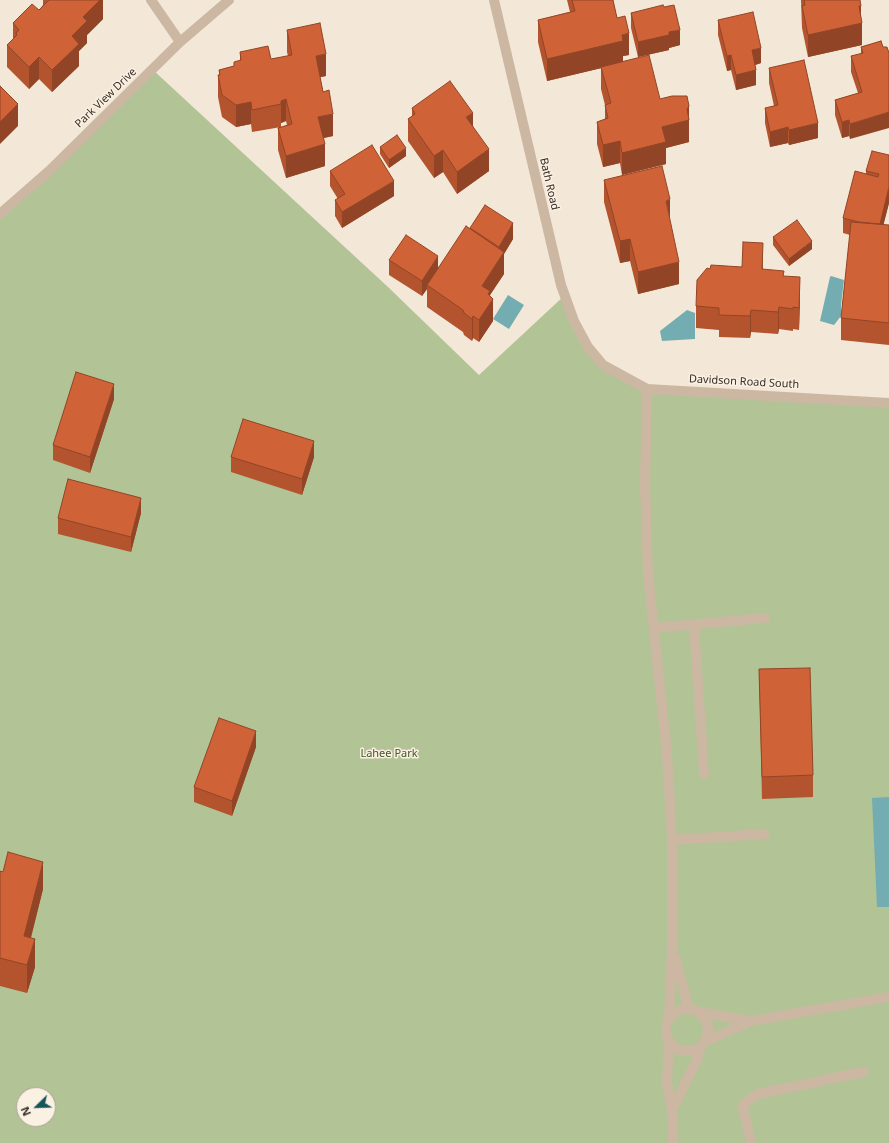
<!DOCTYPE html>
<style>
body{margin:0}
#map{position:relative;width:889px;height:1143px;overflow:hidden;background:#f3e7d7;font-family:"Noto Sans",sans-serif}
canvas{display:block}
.north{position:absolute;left:16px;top:1087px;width:40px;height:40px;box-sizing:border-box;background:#faf1e3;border:1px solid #aca297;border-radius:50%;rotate:247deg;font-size:11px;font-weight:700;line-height:16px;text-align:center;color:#362b25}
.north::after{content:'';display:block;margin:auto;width:14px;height:18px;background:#17535a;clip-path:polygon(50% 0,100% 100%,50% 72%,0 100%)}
</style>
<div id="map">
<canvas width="889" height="1143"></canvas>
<div class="north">N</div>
</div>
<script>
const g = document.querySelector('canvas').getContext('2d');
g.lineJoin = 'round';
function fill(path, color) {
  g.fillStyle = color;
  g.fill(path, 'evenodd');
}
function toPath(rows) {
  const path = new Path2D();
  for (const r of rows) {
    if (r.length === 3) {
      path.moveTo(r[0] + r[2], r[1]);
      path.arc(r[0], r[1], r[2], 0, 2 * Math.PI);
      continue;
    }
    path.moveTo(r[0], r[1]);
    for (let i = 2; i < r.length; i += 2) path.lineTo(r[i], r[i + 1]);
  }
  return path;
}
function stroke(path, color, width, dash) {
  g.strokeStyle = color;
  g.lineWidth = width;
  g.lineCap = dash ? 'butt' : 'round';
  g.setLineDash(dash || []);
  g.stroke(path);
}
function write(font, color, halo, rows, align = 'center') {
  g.font = font + ' "Noto Sans",sans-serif';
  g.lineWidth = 3;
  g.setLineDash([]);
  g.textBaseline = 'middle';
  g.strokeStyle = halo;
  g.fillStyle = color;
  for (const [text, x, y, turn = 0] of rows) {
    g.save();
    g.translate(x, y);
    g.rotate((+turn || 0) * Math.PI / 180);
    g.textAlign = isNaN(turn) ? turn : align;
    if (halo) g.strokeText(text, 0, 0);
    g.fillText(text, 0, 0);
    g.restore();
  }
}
fill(toPath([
 [153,70,388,287,479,375,565,295,574,320,603,364,647,387,889,402,889,1143,0,1143,0,211],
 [24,1095,48,1095,48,1119,24,1119]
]), '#b2c396');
fill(toPath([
 [831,276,844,280,841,305,841,316,834,325,820,321,830,277],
 [508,295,524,305,509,329,493,319],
 [687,310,695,313,695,339,662,341,660,331],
 [889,797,889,907,877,907,872,798]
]), '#73adb2');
stroke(toPath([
 [647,389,645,484,648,573,667,754,672,840,672,948,669,1019],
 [694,624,704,774],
 [654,628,765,618],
 [672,840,765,834],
 [675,957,689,1009],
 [687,1030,21],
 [698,1012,751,1021],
 [669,1042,667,1083,672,1110,673,1143],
 [704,1042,751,1021,889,997],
 [672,1110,695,1064,702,1045],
 [751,1143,743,1108,743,1105,746,1102,758,1094,863,1072]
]), '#ccb7a2', 10);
stroke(toPath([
 [151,0,180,42],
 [494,0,561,285,574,321,588,347,603,365,647,389,889,403],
 [0,214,49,171,180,42,229,0]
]), '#ccb7a2', 10);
fill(toPath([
 [43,0,103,0,103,19,87,35,87,43,79,51,79,66,52,92,39,79,29,89,7,67,7,45,13,39,13,23,39,10,43,5],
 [567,0,613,0,617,18,629,55,623,56,623,61,660,99,689,106,689,142,666,148,666,164,622,175,620,163,603,167,597,144,597,122,605,119,605,105,601,89,601,68,547,81,538,42,538,20,570,12],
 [801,0,860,0,862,45,808,57,802,28],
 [664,7,680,45,669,48,669,50,638,57,631,28,631,13],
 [718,20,761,63,755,65,756,85,736,90,731,70,727,71,718,35],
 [287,30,326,76,320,77,333,136,324,138,325,166,286,178,278,150,278,128,287,125,286,121,281,123,281,127,252,132,251,124,236,127,222,117,218,97,218,75,219,75,219,70,234,66,240,61,240,52,271,59,288,56,287,52],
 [881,41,850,139,849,136,842,138,835,115,835,100,858,93,851,72,851,56,861,54,861,47],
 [769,68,818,138,789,145,788,143,770,147,765,123,765,108,774,106,769,83],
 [412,108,473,126,489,171,457,194,443,172,434,178,408,141,408,119,412,116],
 [380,147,406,156,389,168,380,154],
 [889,155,889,203,883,225,889,225,889,345,841,340,841,318,850,235,843,233,843,218,866,174,866,171],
 [330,171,394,196,342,228,335,216,335,200,338,199,330,186],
 [604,180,670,222,679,284,638,294,630,261,620,263,604,202],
 [470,228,513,239,504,254,504,274,490,295,493,321,479,342,473,338,472,341,464,335,463,332,427,307,427,289,422,296,389,275,389,260,438,268,470,229],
 [773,237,812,249,789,266,773,245],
 [763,269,784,276,800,299,799,330,793,329,793,331,779,329,778,334,751,332,750,338,719,337,719,330,696,328,696,306],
 [114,399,90,473,53,460,53,445],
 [231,457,314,457,302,495,231,472],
 [141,513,131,552,58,534,58,518],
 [759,669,813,775,813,797,762,799],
 [256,747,232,816,194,802,194,787],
 [0,871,43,889,31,938,35,967,27,993,0,986]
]), '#b3542f');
fill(toPath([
 [97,0,103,0,103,19,87,35,87,43,79,51,79,66,52,92,52,70,83,17],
 [859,6,861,6,861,23,862,23,862,45,808,57,808,35],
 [680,30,680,45,669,48,669,50,638,57,638,42,669,32],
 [629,33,629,55,623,56,623,63,547,81,547,59],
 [761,48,761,63,752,66,752,50],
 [326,54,326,76,316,78,316,56],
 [731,55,731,70,727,71,727,56],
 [39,57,39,79,29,89,29,67],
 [756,70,756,85,736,90,736,75],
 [286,99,286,121,281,123,281,101],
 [251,102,251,124,236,127,236,105],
 [18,104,18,126,0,144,0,122],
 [689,106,689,142,666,148,666,164,622,175,622,153,662,127,687,109],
 [889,112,889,128,850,139,850,124],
 [473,113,473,135,466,117],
 [333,114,333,136,318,139,318,117],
 [849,120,849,136,842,138,842,122],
 [818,123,818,138,789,145,789,130],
 [788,127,788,143,770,147,770,132],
 [620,141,620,163,603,167,603,145],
 [325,144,325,166,286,178,286,156],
 [406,148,406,156,389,168,389,160],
 [489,149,489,171,457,194,457,172],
 [443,150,443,172,434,178,434,156],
 [394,181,394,196,342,228,342,212],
 [889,187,889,203,879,243,879,227],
 [670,199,670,221,666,201],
 [513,223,513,239,504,254,504,274,490,295,490,303,493,299,493,321,479,342,479,320,482,286,499,260,499,247],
 [630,239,630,261,620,263,620,241],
 [812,241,812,249,789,266,789,259],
 [763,243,763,265,762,291,762,269],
 [438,256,438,271,427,285,427,289,422,296,422,281],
 [679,262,679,284,638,294,638,272],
 [800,277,800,299,799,330,799,308],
 [779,307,779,329,778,334,778,312],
 [751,310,751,332,750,338,750,316],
 [473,316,473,338,472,341,472,319],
 [114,384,114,399,90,473,90,457],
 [314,441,314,457,302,495,302,479],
 [141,498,141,513,131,552,131,537],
 [256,731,256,747,232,816,232,801],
 [43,862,43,889,24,964,24,936],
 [35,939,35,967,27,993,27,965]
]), '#924526');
const building = toPath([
 [49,0,100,0,83,17,87,21,72,36,79,44,52,70,39,57,29,67,7,45,17,35,16,33,19,30,13,23,32,4,39,10,49,0],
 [572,0,613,0,617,18,625,16,629,33,622,35,623,41,547,59,538,20,575,11,572,0],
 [804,0,860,0,861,6,859,6,862,23,808,35,802,6,805,5,804,0],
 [663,5,664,7,674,5,680,30,669,32,669,35,638,42,631,13,663,5],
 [753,12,761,48,752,50,756,70,736,75,731,55,727,56,718,20,753,12],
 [320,23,326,54,316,56,323,92,329,90,333,114,318,117,325,144,286,156,278,128,292,124,286,99,281,101,281,104,252,110,251,102,236,105,222,95,218,75,220,75,219,70,234,66,234,62,241,60,240,52,268,46,271,59,292,55,287,30,320,23],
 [881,41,883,47,887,47,889,53,889,112,850,124,849,120,842,122,835,100,862,92,851,56,863,53,861,47,881,41],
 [649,55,660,99,672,96,687,96,689,106,687,109,689,120,662,127,666,142,622,153,620,141,603,145,597,122,608,118,605,105,611,103,601,67,649,55],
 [804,60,818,123,789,130,788,127,770,132,765,108,778,105,769,68,804,60],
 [450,81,473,113,466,117,489,149,457,172,443,150,434,156,408,119,415,114,412,108,450,81],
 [0,86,18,104,0,122,0,86],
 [397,135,406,148,389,160,380,147,397,135],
 [372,145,394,181,342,212,335,200,345,194,330,171,372,145],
 [872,151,889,155,889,187,880,224,859,222,843,218,855,171,878,177,879,174,866,171,872,151],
 [662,166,670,199,666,201,679,262,638,272,630,239,620,241,604,180,662,166],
 [485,205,513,223,499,247,470,228,485,205],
 [797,220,812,241,789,259,773,237,797,220],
 [851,222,889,225,889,323,841,318,851,222],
 [466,226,504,252,482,286,490,291,488,294,493,299,479,320,473,316,472,319,464,313,463,310,427,285,466,226],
 [406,235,438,256,422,281,389,260,406,235],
 [743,242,763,243,762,269,784,271,783,276,800,277,799,308,793,307,793,309,779,307,778,312,751,310,750,316,719,315,719,308,696,306,697,280,707,268,710,269,711,265,742,267,743,242],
 [76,372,114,384,90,457,53,445,76,372],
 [243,419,314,441,302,479,231,457,243,419],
 [68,479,141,498,131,537,58,518,68,479],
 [810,668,813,775,762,777,759,669,810,668],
 [219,718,256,731,232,801,194,787,219,718],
 [8,852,43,862,24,936,35,939,27,965,0,958,0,871,3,872,8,852]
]);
fill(building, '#d06237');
stroke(building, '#924526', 1);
write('11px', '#362b25', '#faf1e3', [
 ["Park View Drive",106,98,-44],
 ["Bath Road",549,184,77],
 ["Davidson Road South",744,382,3]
]);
write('11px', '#435627', '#faf1e3', [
 ["Lahee Park",389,754]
]);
</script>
